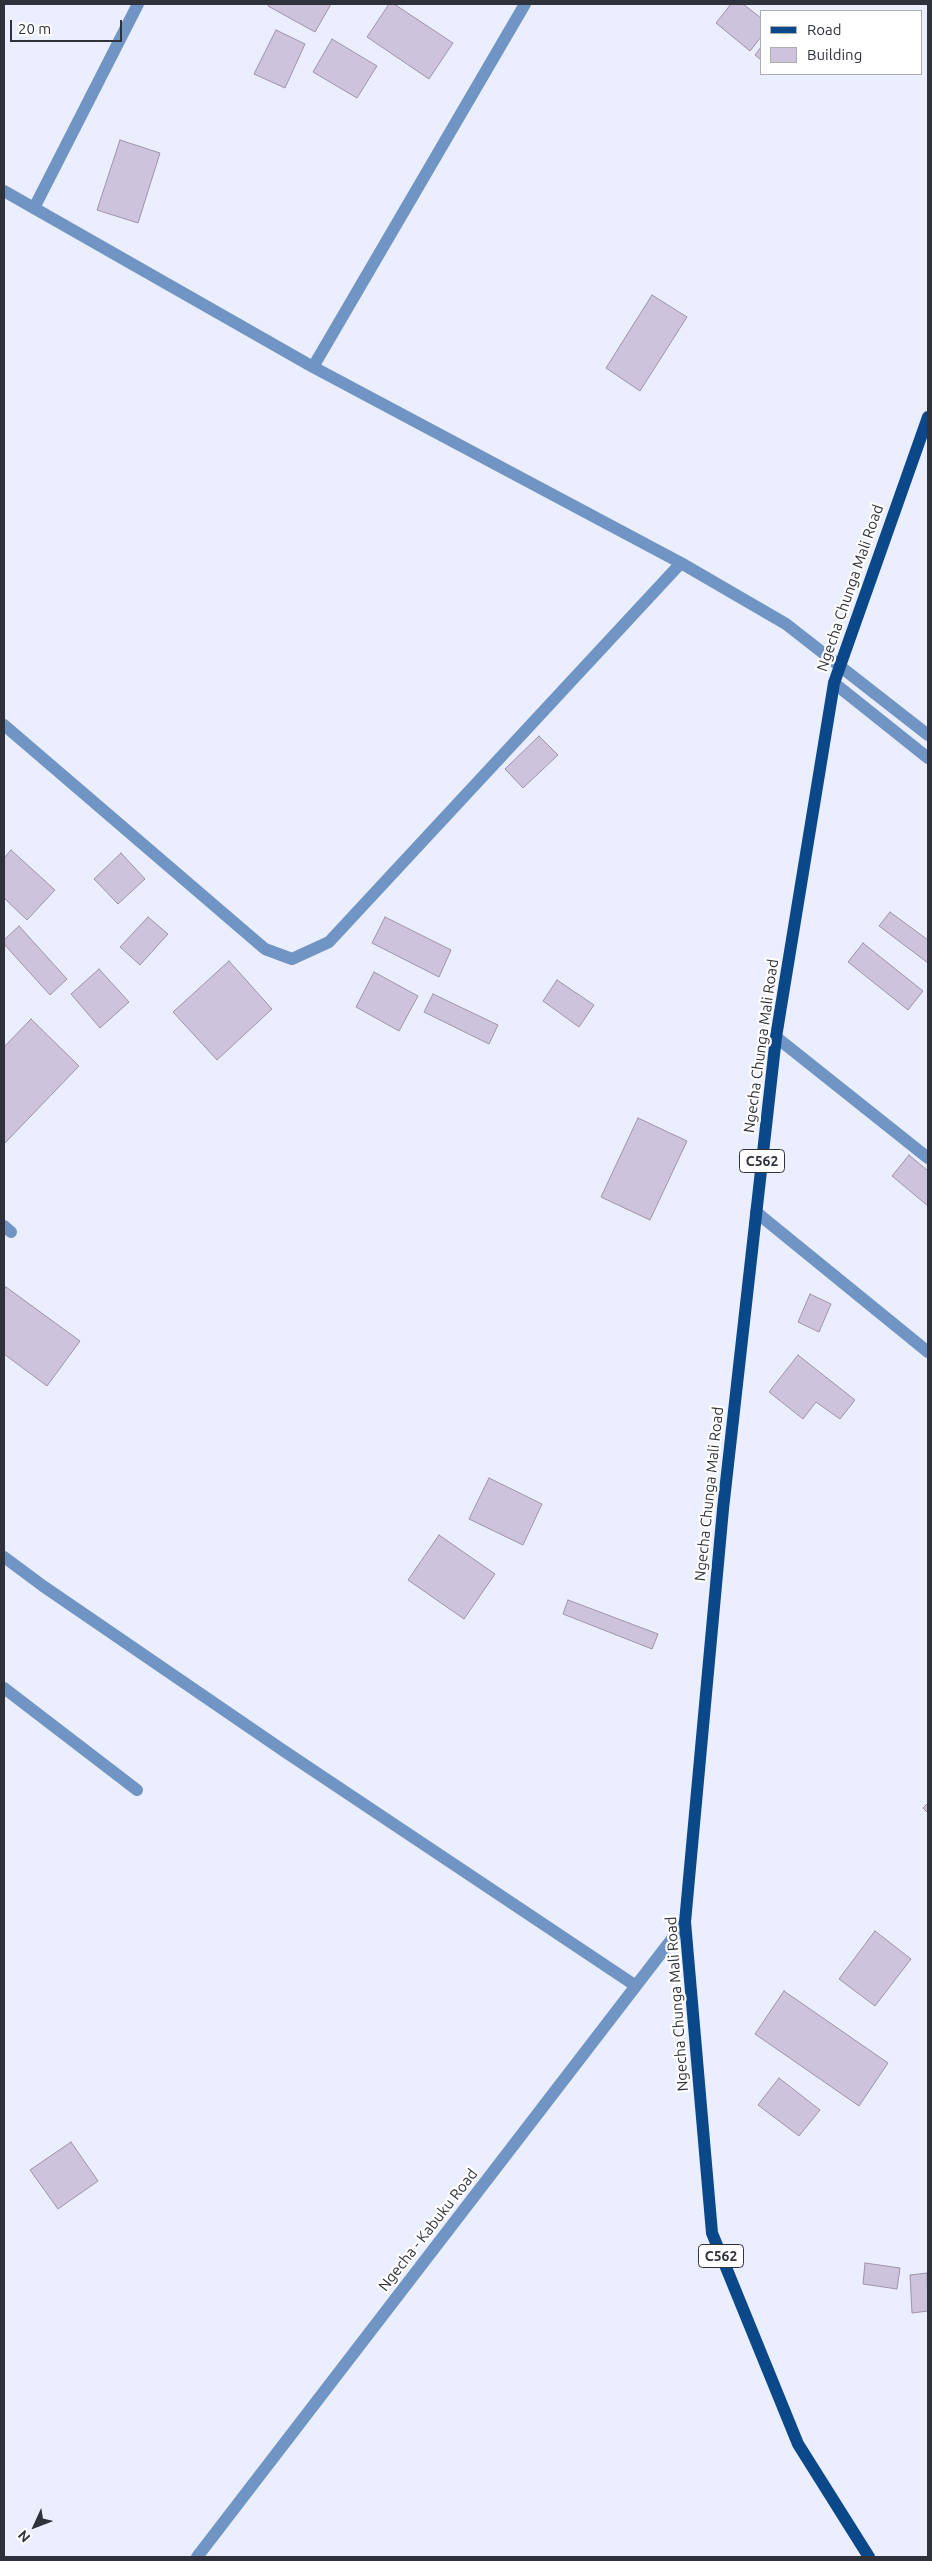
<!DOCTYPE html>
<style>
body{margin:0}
#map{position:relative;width:932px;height:2561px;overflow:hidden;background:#ebeefe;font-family:Ubuntu,sans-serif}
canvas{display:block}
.frame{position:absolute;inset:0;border:5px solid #2f313b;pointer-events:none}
.legend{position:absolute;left:760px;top:10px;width:162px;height:65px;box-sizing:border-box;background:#fff;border:1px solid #acadb1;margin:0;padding:6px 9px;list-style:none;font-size:15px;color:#2f313b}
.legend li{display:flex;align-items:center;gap:10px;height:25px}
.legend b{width:25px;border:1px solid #acadb1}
.north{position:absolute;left:10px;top:2501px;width:50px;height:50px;-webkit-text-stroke:4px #fff;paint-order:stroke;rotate:227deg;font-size:14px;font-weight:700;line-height:20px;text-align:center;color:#2f313b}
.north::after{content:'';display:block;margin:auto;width:18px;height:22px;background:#2f313b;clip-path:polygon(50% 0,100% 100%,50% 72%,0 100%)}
.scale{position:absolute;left:10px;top:20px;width:112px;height:22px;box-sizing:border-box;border:2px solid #2f313b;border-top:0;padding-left:6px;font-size:15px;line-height:18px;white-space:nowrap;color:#2f313b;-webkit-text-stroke:4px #fff;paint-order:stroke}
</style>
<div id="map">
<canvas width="932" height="2561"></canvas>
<div class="frame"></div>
<ul class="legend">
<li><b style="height:6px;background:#0a4889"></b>Road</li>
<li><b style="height:14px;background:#cec3dd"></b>Building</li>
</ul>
<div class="north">N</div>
<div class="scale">20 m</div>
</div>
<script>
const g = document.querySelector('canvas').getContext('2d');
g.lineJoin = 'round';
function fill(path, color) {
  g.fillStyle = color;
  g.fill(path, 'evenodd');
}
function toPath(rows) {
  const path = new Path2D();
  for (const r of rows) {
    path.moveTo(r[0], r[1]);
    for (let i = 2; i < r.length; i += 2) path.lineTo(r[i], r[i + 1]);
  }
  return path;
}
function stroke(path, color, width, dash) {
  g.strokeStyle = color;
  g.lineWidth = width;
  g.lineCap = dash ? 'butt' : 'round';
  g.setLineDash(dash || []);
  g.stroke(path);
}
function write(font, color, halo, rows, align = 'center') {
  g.font = font + ' Ubuntu,sans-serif';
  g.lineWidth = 4.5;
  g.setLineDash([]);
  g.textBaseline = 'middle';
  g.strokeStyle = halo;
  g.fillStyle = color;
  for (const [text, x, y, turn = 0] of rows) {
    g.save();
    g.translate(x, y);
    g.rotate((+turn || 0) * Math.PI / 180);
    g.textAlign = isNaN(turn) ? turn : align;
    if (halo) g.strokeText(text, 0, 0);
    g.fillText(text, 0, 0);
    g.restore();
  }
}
const building = toPath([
 [269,4,331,4,315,32,268,6,269,4],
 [389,4,394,4,453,43,429,79,367,37,389,4],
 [731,4,743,4,761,18,761,37,750,51,716,23,731,4],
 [276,30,305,44,285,88,254,74,276,30],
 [332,39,377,66,357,98,313,72,332,39],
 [761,47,761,60,755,55,761,47],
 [120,140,160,153,138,223,97,210,120,140],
 [652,295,687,317,640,391,606,368,652,295],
 [539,736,558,755,523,788,505,769,539,736],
 [11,850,55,890,27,920,4,898,4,858,11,850],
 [121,853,145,879,118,904,94,879,121,853],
 [890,912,928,940,928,963,879,926,890,912],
 [148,917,168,934,140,965,120,947,148,917],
 [385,917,451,950,439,977,372,943,385,917],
 [19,926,67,979,50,995,4,944,4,940,19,926],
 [863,943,923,991,908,1010,848,962,863,943],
 [229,961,272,1009,217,1060,173,1012,229,961],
 [99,969,129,1002,100,1028,71,994,99,969],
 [374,972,418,996,399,1031,356,1007,374,972],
 [557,980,594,1005,579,1027,543,1001,557,980],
 [433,994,498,1025,489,1044,424,1012,433,994],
 [31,1019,79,1066,4,1144,4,1047,31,1019],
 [638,1118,687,1141,650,1220,601,1197,638,1118],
 [909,1155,928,1171,928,1206,892,1176,909,1155],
 [6,1287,80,1341,47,1386,4,1354,4,1290,6,1287],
 [810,1294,831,1304,819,1332,798,1322,810,1294],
 [798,1355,855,1400,840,1419,816,1402,803,1419,769,1392,798,1355],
 [489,1478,542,1504,523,1545,469,1519,489,1478],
 [439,1535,495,1574,464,1619,408,1580,439,1535],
 [568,1600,658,1634,652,1649,563,1614,568,1600],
 [928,1803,928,1813,923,1808,928,1803],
 [875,1931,911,1959,875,2006,839,1979,875,1931],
 [784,1991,888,2063,859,2106,755,2034,784,1991],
 [779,2078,820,2110,799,2136,758,2105,779,2078],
 [71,2142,98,2181,58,2209,30,2170,71,2142],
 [865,2263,900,2268,897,2289,863,2284,865,2263],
 [927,2273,928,2311,912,2313,910,2275,927,2273]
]);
fill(building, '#cec3dd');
stroke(building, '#9d93ab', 1);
stroke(toPath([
 [4,191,313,367,681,563,786,624,928,735],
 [34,208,138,4],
 [313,367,525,4],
 [834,683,928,758],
 [4,725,265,949,292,959,329,942,681,563],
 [776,1037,928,1158],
 [756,1212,928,1352],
 [4,1226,11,1232],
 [4,1557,43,1586,284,1751,636,1986],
 [4,1688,137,1790],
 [197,2557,685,1922]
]), '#7095c4', 12);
stroke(toPath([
 [869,2557,798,2444,712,2233,685,1922,723,1509,776,1037,834,683,928,417]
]), '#0a4889', 12);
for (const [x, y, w] of [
 [762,1161,45],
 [721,2256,45]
]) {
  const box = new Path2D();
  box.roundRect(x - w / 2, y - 11.5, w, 23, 4);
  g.fillStyle = '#fff';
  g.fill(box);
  stroke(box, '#2f313b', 1);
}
write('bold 14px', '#2f313b', null, [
 ["C562",762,1161],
 ["C562",721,2256]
]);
write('15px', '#2f313b', '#fff', [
 ["Ngecha Chunga Mali Road",850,588,-71],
 ["Ngecha Chunga Mali Road",761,1046,-82],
 ["Ngecha Chunga Mali Road",709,1494,-84],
 ["Ngecha Chunga Mali Road",677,2004,-94],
 ["Ngecha - Kabuku Road",428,2230,-52]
]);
</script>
